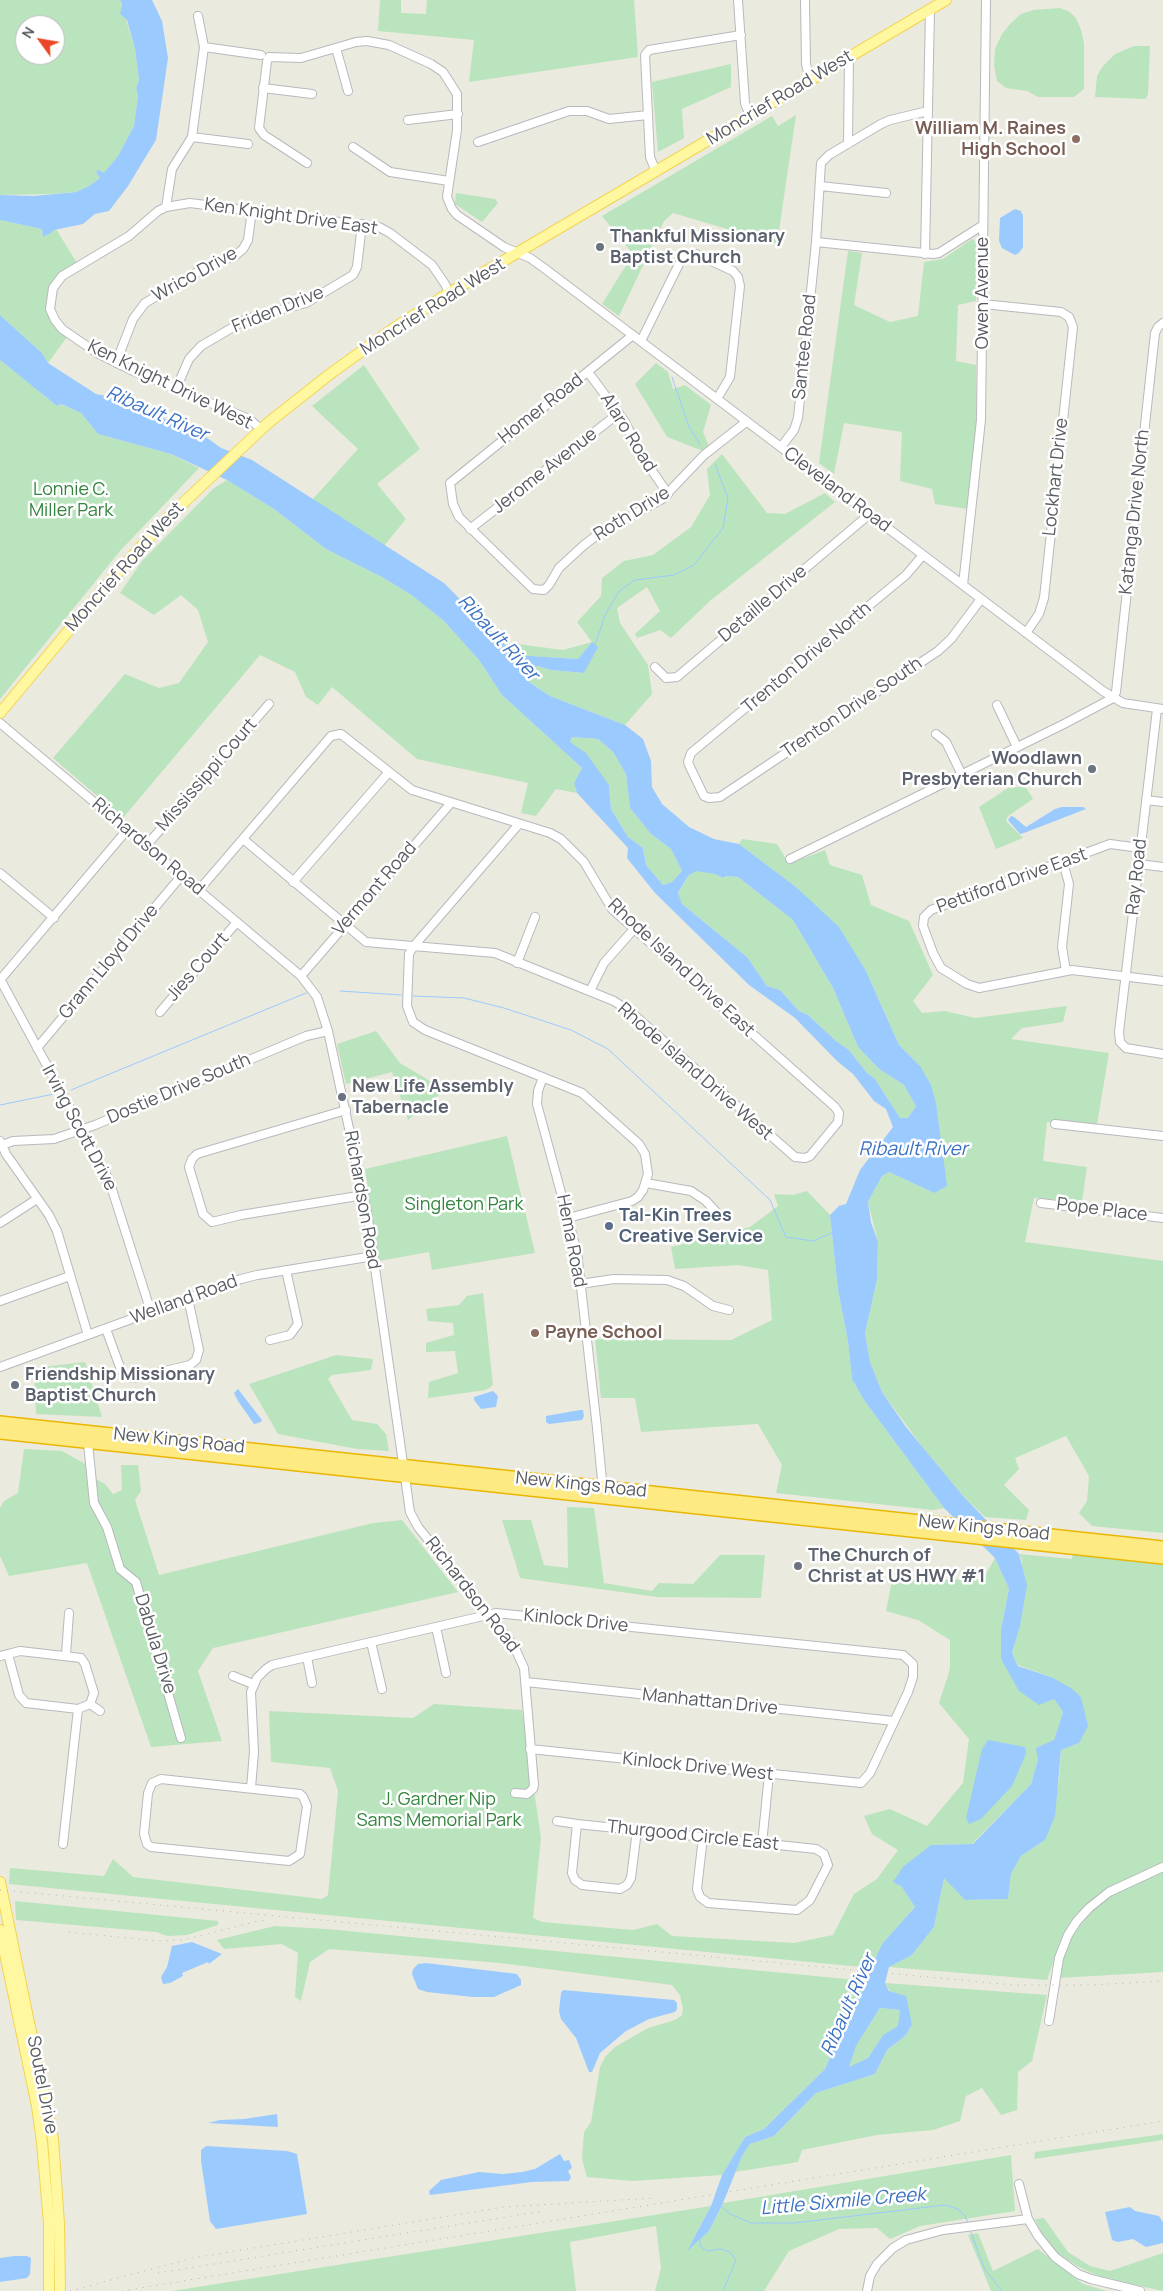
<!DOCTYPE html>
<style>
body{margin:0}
#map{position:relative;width:1163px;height:2291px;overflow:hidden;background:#ebeade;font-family:Manrope,sans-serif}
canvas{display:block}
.north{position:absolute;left:15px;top:15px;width:50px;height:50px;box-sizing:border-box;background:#fff;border:1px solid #bcbdbf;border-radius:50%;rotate:302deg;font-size:14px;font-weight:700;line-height:20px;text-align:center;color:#585b60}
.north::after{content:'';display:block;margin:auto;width:18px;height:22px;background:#eb4625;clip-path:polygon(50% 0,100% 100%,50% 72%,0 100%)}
</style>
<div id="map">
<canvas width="1163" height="2291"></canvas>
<div class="north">N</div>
</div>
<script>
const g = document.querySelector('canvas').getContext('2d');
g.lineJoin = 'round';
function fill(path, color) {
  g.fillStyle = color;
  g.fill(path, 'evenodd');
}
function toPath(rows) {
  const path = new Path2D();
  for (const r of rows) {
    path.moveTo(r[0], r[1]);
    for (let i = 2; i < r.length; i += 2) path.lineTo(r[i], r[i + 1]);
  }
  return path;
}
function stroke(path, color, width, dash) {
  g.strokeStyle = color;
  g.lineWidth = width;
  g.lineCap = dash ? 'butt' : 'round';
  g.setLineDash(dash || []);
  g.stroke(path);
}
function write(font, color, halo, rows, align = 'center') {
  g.font = font + ' Manrope,sans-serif';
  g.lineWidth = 5;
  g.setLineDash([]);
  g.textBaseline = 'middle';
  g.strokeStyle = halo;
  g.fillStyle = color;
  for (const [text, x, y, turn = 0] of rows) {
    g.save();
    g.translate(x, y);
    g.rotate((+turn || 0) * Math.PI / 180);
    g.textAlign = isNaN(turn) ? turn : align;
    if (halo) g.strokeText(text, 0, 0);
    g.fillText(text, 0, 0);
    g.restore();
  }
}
fill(toPath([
 [0,0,120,0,135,49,139,80,136,88,138,96,134,126,118,156,104,174,96,172,100,178,89,186,76,192,52,194,0,195],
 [25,25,55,25,55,55,25,55],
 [380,0,401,0,401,13,426,14,427,0,634,0,638,57,469,82,474,40,378,31],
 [1060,8,1070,12,1076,18,1081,30,1084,43,1084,89,1074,97,1038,97,1027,91,1006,88,997,81,994,65,995,49,1002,34,1010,24,1021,14,1033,10],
 [1134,46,1150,46,1148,95,1145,99,1095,97,1097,76,1102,67,1115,54],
 [731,64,731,87,682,109,684,138,658,152,652,82],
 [796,115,777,244,673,213,664,221,619,316,602,304,633,254,602,216,772,116,778,126],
 [456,193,495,199,498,203,482,222,455,204],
 [0,220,42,229,43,237,56,229,77,263,57,276,51,285,47,294,47,310,52,323,67,337,48,363,42,353,0,315],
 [972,239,977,242,976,301,958,305,956,361,976,365,976,437,968,509,935,504,932,489,900,481,902,432,844,423,834,474,819,463,848,251,862,253,854,305,890,322,918,316,924,262,943,259],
 [0,360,57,406,60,404,81,413,98,434,171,454,199,468,120,551,0,699],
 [656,363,668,372,673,389,685,385,711,405,703,432,709,446,703,451,667,437,635,384],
 [364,365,420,449,377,484,406,519,384,546,312,500,358,449,312,406],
 [722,454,767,513,785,514,825,493,835,502,710,601,671,638,660,630,637,638,635,634,660,611,647,587,617,608,620,623,648,665,652,694,625,725,550,696,529,682,523,675,525,670,538,666,551,670,584,673,592,642,578,659,515,655,502,642,563,650,592,642,577,622,601,596,602,578,624,561,653,555,691,527,710,495,707,469],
 [227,480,274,509,326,549,382,577,410,594,444,621,479,660,502,695,582,768,574,783,577,793,556,789,536,816,521,813,528,783,417,759,332,687,318,705,306,697,295,672,260,655,123,818,53,758,125,674,159,688,179,683,208,642,198,610,181,595,154,615,120,593,142,561,214,488],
 [572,737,598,739,613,752,626,774,630,808,651,834,671,849,682,871,672,882,663,885,646,865,643,848,628,837,611,809,609,785,570,742],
 [1025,786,1033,799,1008,816,1006,821,1023,838,996,849,979,807,1008,788],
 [742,839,777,844,789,864,825,850,830,865,862,875,871,905,909,921,933,975,913,1001,922,1013,945,1011,975,1018,1067,1006,1063,1022,1022,1028,1011,1039,1109,1053,1097,1124,1047,1122,1043,1161,1087,1167,1082,1201,1034,1198,1025,1242,1163,1261,1163,1533,1092,1526,1079,1513,1087,1501,1089,1476,1066,1436,1015,1458,1019,1469,1004,1485,1029,1510,1026,1520,985,1517,963,1496,924,1449,882,1392,870,1362,865,1333,877,1280,878,1242,868,1202,882,1176,889,1172,934,1193,920,1066,899,1045,866,971,796,887,739,844],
 [696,870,715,874,723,878,726,876,738,877,793,920,833,988,858,1047,879,1069,904,1085,916,1106,908,1118,900,1118,875,1079,867,1073,849,1050,835,1040,808,1015,799,1011,780,990,767,986,747,957,682,904,678,894,688,876],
 [376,1031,400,1063,445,1090,408,1120,392,1072,346,1084,337,1044],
 [507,1136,535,1253,432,1270,429,1252,379,1261,365,1169],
 [807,1191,830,1215,838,1290,848,1341,852,1379,864,1400,944,1508,933,1510,776,1493,782,1465,758,1424,641,1432,635,1398,601,1398,595,1339,731,1340,772,1320,768,1270,738,1265,675,1269,671,1247,750,1227,778,1206,774,1194,793,1195],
 [483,1293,493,1385,486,1390,428,1398,429,1382,458,1373,455,1351,426,1352,426,1343,454,1335,453,1323,428,1321,426,1309,459,1305,467,1296],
 [336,1355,373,1359,371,1370,332,1375,328,1379,352,1420,377,1424,386,1434,389,1451,357,1449,278,1434,249,1384],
 [85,1362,102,1417,36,1414,34,1368],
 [24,1449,62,1451,87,1465,96,1479,105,1484,113,1494,122,1490,121,1465,138,1465,141,1491,135,1500,159,1575,373,1523,402,1520,458,1592,213,1648,198,1671,222,1741,151,1747,87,1563,9,1576,0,1556,0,1508,4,1501,18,1493],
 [567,1507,594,1508,604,1583,652,1591,659,1583,693,1584,720,1555,765,1555,761,1598,657,1597,520,1578,502,1520,531,1520,544,1565,568,1568],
 [1073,1552,1163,1562,1163,1865,1107,1890,1076,1914,1061,1939,1047,1980,889,1967,912,1955,934,1927,944,1877,966,1900,1008,1899,1011,1874,1021,1856,1045,1840,1059,1779,1061,1750,1079,1743,1051,1677,1018,1665,1012,1653,1020,1626,1022,1560,1019,1554,1072,1559],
 [995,1558,1009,1589,1001,1629,1001,1660,1054,1699,1063,1712,1054,1740,1038,1760,1031,1784,972,1844,931,1845,901,1886,915,1907,882,1944,871,1968,9,1884,10,1868,104,1876,113,1859,133,1877,322,1899,328,1895,338,1791,330,1768,271,1762,269,1711,413,1718,434,1704,522,1710,541,1837,533,1918,542,1922,633,1930,657,1924,672,1936,794,1943,833,1935,854,1894,877,1879,898,1850,872,1834,864,1816,890,1809,927,1826,963,1783,969,1739,939,1703,950,1669,950,1640,918,1620,886,1611,892,1581,983,1579],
 [1163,1871,1163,1972,1058,1978,1062,1958,1070,1939,1095,1906,1115,1893],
 [15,1901,218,1921,218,1925,187,1935,168,1936,156,1932,16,1920],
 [275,1926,327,1929,867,1981,825,2069,764,2129,745,2137,722,2175,633,2181,587,2177,582,2159,584,2132,591,2122,600,2067,605,2057,615,2047,648,2028,675,2020,682,2015,683,2009,680,1995,672,1985,500,1963,329,1949,310,1962,301,2001,295,1997,298,1953,282,1944,224,1949,217,1940],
 [885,1983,1047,1995,1032,2061,1018,2072,1017,2110,1001,2115,982,2088,966,2096,960,2121,933,2130,877,2135,802,2150,798,2162,735,2172,742,2156,750,2144,774,2136,816,2093,875,2074,887,2050,905,2036,912,2025],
 [880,2008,900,2010,899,2026,883,2035,868,2058,848,2068,856,2046],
 [1163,2134,1163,2140,1034,2159,1035,2152],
 [1011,2155,1015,2211,920,2226,890,2239,877,2228,839,2229,789,2251,764,2291,655,2291,661,2268,656,2226,570,2242,576,2291,172,2291,711,2206,688,2249,709,2231,723,2203],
 [1044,2218,1068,2252,1090,2266,1110,2271,1163,2253,1163,2291,1102,2278,1077,2266,1057,2253,1042,2234,1035,2219],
 [978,2233,993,2271,1038,2249,1083,2284,1107,2291,991,2291,968,2235]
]), '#bae4bd');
fill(toPath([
 [120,0,152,0,162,21,168,58,156,140,128,186,109,211,95,214,83,224,54,230,51,233,43,237,42,229,0,220,0,195,34,196,76,192,89,186,100,178,96,172,98,170,104,173,118,156,134,126,138,96,136,88,139,80,135,49,127,20,120,14,122,5],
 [1015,209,1021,211,1023,216,1023,247,1019,253,1015,255,1002,248,999,241,1000,218],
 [0,315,42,353,48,363,96,394,107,396,199,432,221,448,252,460,444,583,515,655,578,659,592,642,598,647,584,673,551,670,538,666,532,668,530,671,525,670,523,675,529,682,550,696,625,725,643,739,651,761,652,787,662,804,689,827,714,839,739,844,796,887,839,927,866,971,899,1045,920,1066,931,1085,936,1103,947,1186,934,1193,889,1172,882,1176,868,1202,871,1222,878,1242,877,1280,865,1333,870,1362,882,1392,906,1427,963,1496,1019,1554,1027,1585,1020,1626,1012,1653,1018,1666,1051,1677,1071,1688,1081,1697,1088,1726,1079,1743,1061,1750,1055,1816,1045,1840,1021,1856,1011,1874,1008,1899,965,1900,944,1878,934,1927,912,1955,889,1967,885,1983,889,1991,906,1996,912,2025,905,2036,887,2050,875,2074,816,2093,774,2136,750,2144,742,2156,723,2203,709,2231,687,2251,711,2206,722,2175,745,2137,764,2129,825,2069,857,1999,866,1986,871,1968,882,1944,915,1907,901,1886,893,1882,903,1867,931,1845,973,1844,1031,1784,1038,1760,1036,1748,1054,1740,1063,1712,1054,1699,1039,1705,1019,1691,1001,1659,1001,1629,1009,1589,995,1558,944,1508,864,1400,852,1379,848,1341,838,1290,830,1215,839,1206,846,1204,860,1170,893,1127,886,1109,874,1101,853,1074,837,1061,795,1018,749,985,655,893,627,858,628,848,577,793,574,783,582,768,502,695,479,660,444,621,410,594,382,577,326,549,274,509,227,480,171,454,98,434,81,413,61,404,57,406,0,360],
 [572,737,598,739,613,752,626,774,630,808,651,834,671,849,682,871,672,882,663,885,646,865,643,848,628,837,611,809,609,785,586,753,570,742],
 [696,871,715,874,723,878,726,876,738,877,793,920,833,988,858,1047,879,1069,904,1085,916,1106,908,1118,900,1118,875,1079,867,1073,849,1050,835,1040,808,1015,799,1011,780,990,767,986,747,957,682,904,678,893,688,876],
 [880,2008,900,2010,898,2026,883,2035,868,2058,849,2067,856,2046],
 [1062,807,1083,807,1086,809,1024,833,1020,834,1008,820,1011,816,1014,817,1026,827,1055,809],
 [238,1389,262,1420,261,1422,254,1424,238,1401,234,1393],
 [493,1391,498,1396,496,1407,481,1409,474,1400,474,1397],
 [580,1410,583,1410,584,1416,582,1420,549,1424,546,1422,546,1416],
 [988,1740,1025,1747,1026,1754,1012,1786,981,1819,969,1824,966,1818,982,1749],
 [192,1942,222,1954,209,1964,208,1962,182,1973,183,1976,170,1983,163,1984,161,1977,167,1967,172,1946],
 [426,1963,517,1974,521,1980,521,1985,494,1997,473,1997,427,1992,418,1989,412,1974,413,1969,418,1964],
 [563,1990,674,2000,677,2003,677,2009,675,2012,649,2019,626,2031,600,2053,592,2072,589,2072,576,2038,561,2019,559,2011,561,1993],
 [277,2114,278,2127,208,2123,220,2120,244,2119],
 [206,2146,287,2151,297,2154,307,2214,216,2229,210,2221,201,2161,201,2150],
 [560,2154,564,2161,569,2160,572,2168,568,2171,571,2177,569,2181,532,2182,430,2195,429,2191,441,2180,479,2172,503,2174,522,2172,535,2169],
 [1130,2207,1135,2211,1159,2216,1163,2222,1163,2243,1146,2247,1133,2239,1118,2242,1112,2240,1105,2212],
 [14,2256,27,2256,31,2258,30,2274,27,2278,0,2282,0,2258]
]), '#9bcaff');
stroke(toPath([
 [672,377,689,427,700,444],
 [595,645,606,613,619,591,635,580,674,575,694,565,723,528,728,498,715,464],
 [340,991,401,995],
 [413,996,464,998,504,1008,571,1030,608,1049,770,1200,786,1237,813,1241,832,1233],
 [71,1090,306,993],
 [0,1105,54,1094],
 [721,2206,730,2214,751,2223,794,2223,945,2205,958,2209,965,2216,968,2223],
 [970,2230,985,2270,1002,2291],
 [700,2239,700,2246,707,2251,721,2249,730,2252,736,2260,723,2291]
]), '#9bcaff', 1);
const minor = toPath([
 [738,0,745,103,750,116],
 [805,0,806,64,810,80],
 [198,16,204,47,192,137,172,169,166,207,158,211,129,236,62,276,53,288,50,309,55,320,62,329,97,353,133,371,249,419,261,429],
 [204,47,261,55],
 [336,48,348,91],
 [263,88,312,94],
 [408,120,458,114],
 [192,137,248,144],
 [478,142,569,111,587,111,609,119,648,115],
 [848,144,849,57],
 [353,147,390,172,449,181],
 [307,163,264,135,259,128,267,61,269,57,301,58,356,42,367,41,389,45,431,64,443,72,457,94,457,130,447,197,452,209,457,215,504,247,530,258,544,268,1103,691,1123,703,1163,709],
 [656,172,650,157,645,55,649,50,741,35],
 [820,186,886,193],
 [166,207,190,203,379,227,390,233,432,265,445,284,449,293],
 [816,242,933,254,939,253,983,225],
 [925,254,930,10],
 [983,304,1061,312,1069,317,1073,327,1044,598,1039,614,1026,633],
 [633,335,450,483,453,504,459,517,533,589,544,590,549,585,559,568,584,545,600,533,662,499,704,455,746,422],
 [641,341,680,262,686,255,696,254,733,271,738,277,740,286,730,377,717,399],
 [116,363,133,319,145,303,199,271,236,255,243,249,248,240,252,210],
 [588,372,625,422,640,453,668,494],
 [176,389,189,359,201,346,247,319,306,303,353,275,357,267,362,224],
 [781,447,794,430,798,418,816,242,821,163,829,155,881,124,890,120,928,111],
 [470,529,619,413],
 [923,555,906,575,691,753,688,762,690,767,704,796,709,798,720,797,938,651,951,639,981,599],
 [963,585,981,420,986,0],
 [655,667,666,678,677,677,865,518,868,513],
 [997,705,1017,747],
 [1157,709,1119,1032,1120,1042,1126,1048,1163,1054],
 [0,723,301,976,317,997,328,1031,367,1212,410,1512,418,1527,514,1646,524,1668,534,1785,533,1789,527,1794,515,1793],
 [936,734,946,742,962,775],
 [1146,800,1163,802],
 [519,824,413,947,409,954,407,1006,413,1022,425,1030,582,1093,639,1144,645,1154,648,1174,643,1190,638,1197,632,1201,568,1218],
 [146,846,269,704],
 [1140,848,1110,844,931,910,924,917,923,926,933,953,941,968,967,984,979,988,1072,970,1163,981],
 [790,859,1064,724,1113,698,1116,692,1155,333,1158,327,1163,323],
 [1063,862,1069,884,1062,947,1066,971],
 [1139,864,1163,867],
 [0,873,54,918],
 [293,882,389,772],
 [199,890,331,736,341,734,412,790,550,833,561,839,584,862,612,909,835,1107,839,1113,838,1122,810,1156,805,1158,795,1157,632,1013,614,1001,495,953,366,942,243,839],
 [517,963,535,917],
 [301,976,450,804],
 [0,979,109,1180,151,1312],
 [0,980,127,830],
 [590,991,604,963,634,929],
 [160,1012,237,922],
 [37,1048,182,875],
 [543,1077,538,1091,537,1104,577,1252,597,1428,602,1480,599,1491],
 [346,1110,197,1154,192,1159,189,1167,203,1214,212,1222,241,1215,364,1195],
 [1055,1124,1163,1136],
 [0,1141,6,1154,49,1215,57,1231,88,1335],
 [0,1146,13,1141,54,1139,95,1125,306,1036,328,1031],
 [646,1183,691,1191,706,1201,718,1214],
 [1041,1203,1163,1218],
 [0,1223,37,1199],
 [580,1284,614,1279,667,1280,684,1286,713,1306,729,1310],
 [0,1301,70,1276],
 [106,1329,121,1370,128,1377,136,1378,190,1365,196,1360,199,1350,188,1298],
 [270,1340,290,1335,298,1324,286,1270],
 [0,1367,241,1279,257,1275,374,1256],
 [88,1443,94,1503,107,1527,120,1569,136,1582,138,1589,181,1738],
 [436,1627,446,1673],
 [371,1642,382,1689],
 [8,1654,19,1695,26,1703,78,1709,90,1704],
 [66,1655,69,1613],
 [0,1656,20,1651,81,1658,85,1664,94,1693,90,1704],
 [307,1657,312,1683],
 [233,1676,253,1684],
 [526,1682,894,1721],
 [90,1704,100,1711],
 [161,1779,300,1794,303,1797,307,1806,300,1854,289,1861,151,1847,147,1844,144,1834,148,1793,152,1783,161,1779],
 [251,1788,254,1752,251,1692,257,1678,266,1669,272,1665,496,1613,903,1655,913,1664,913,1677,908,1692,870,1773,861,1783,530,1749],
 [557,1821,577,1824,703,1837,816,1849,824,1854,828,1865,810,1900,797,1910,708,1903,700,1897,697,1889,703,1837],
 [577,1824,572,1873,575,1880,582,1885,620,1889,627,1885,631,1878,637,1830],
 [63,1844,78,1709],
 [762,1844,769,1774],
 [1049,2021,1059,1958,1068,1935,1077,1921,1089,1908,1109,1892,1163,1867],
 [1019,2184,1028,2219,1038,2236,1055,2257,1078,2274,1091,2279,1140,2291],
 [867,2291,870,2276,877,2264,893,2248,906,2240,943,2230,1028,2219]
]);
const major = toPath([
 [0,713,100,593,162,523,268,423,330,374,394,328,449,293,946,0],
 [0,1882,53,2139,59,2224,60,2291],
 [0,1930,37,2106,42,2142,49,2223,49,2291]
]);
const highway = toPath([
 [0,1422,1163,1547],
 [0,1433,1163,1558]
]);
stroke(minor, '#b7b9be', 10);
stroke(major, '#f3d450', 12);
stroke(highway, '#eab600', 14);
stroke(minor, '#fff', 8);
stroke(major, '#fff8a0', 10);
stroke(highway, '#feea83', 11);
stroke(toPath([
 [0,1890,1014,1985,1091,1985,1163,1981],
 [69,1932,157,1941,183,1940,258,1921,268,1920],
 [158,2273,543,2211],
 [70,2291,193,2258,504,2207,655,2198],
 [122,2291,1163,2121]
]), '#b2b3b3', 1, [1, 6]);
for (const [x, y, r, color] of [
 [1076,139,5,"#8d6e63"],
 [600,247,5,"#6b7280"],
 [1092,769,5,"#6b7280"],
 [342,1097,5,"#6b7280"],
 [609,1226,5,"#5c6f8a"],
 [535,1333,5,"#8d6e63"],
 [15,1385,5,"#6b7280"],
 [798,1566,5,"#6b7280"]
]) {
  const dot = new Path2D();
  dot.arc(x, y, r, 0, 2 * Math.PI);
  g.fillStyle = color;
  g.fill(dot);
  stroke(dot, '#fff', 2);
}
write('18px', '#585b60', '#fff', [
 ["Moncrief Road West",780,98,-31],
 ["Ken Knight Drive East",291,217,8],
 ["Wrico Drive",195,275,-29],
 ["Owen Avenue",983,293,-90],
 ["Moncrief Road West",433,307,-32],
 ["Friden Drive",278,310,-22],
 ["Santee Road",805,347,-84],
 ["Ken Knight Drive West",170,385,26],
 ["Homer Road",541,409,-38],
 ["Alaro Road",628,433,58],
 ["Jerome Avenue",545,471,-38],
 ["Lockhart Drive",1056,477,-84],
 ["Cleveland Road",837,490,37],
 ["Katanga Drive North",1135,512,-84],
 ["Roth Drive",632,514,-32],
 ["Moncrief Road West",125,567,-48],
 ["Detaille Drive",763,604,-40],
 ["Trenton Drive North",807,658,-40],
 ["Trenton Drive South",852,708,-34],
 ["Mississippi Court",207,775,-49],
 ["Richardson Road",148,847,40],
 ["Ray Road",1137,877,-84],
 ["Pettiford Drive East",1012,881,-20],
 ["Vermont Road",375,889,-49],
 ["Grann Lloyd Drive",109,962,-50],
 ["Jies Court",198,967,-49],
 ["Rhode Island Drive East",681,968,43],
 ["Rhode Island Drive West",695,1072,41],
 ["Dostie Drive South",179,1089,-23],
 ["Irving Scott Drive",79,1128,62],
 ["Richardson Road",362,1200,80],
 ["Pope Place",1102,1210,7],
 ["Hema Road",571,1241,79],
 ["Welland Road",184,1300,-20],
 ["New Kings Road",179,1441,6],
 ["New Kings Road",581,1485,6],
 ["New Kings Road",984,1528,6],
 ["Richardson Road",472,1595,52],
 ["Kinlock Drive",576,1621,6],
 ["Dabula Drive",155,1644,73],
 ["Manhattan Drive",710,1702,6],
 ["Kinlock Drive West",698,1767,6],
 ["Thurgood Circle East",693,1836,6],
 ["Soutel Drive",42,2085,79]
]);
write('bold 18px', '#785e54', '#fff', [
 ["William M. Raines",1066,129],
 ["High School",1066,150],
 ["Payne School",545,1333,"left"]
], 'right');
write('bold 18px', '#5b616d', '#fff', [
 ["Thankful Missionary",610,237],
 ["Baptist Church",610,258],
 ["Woodlawn",1082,759,"right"],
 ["Presbyterian Church",1082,780,"right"],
 ["New Life Assembly",352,1087],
 ["Tabernacle",352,1108],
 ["Friendship Missionary",25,1375],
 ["Baptist Church",25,1396],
 ["The Church of",808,1556],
 ["Christ at US HWY #1",808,1577]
], 'left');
write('18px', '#33843e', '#fff', [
 ["Lonnie C.",71,490],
 ["Miller Park",71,511],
 ["Singleton Park",464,1205],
 ["J. Gardner Nip",439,1800],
 ["Sams Memorial Park",439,1821]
]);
write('bold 18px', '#4e5e75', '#fff', [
 ["Tal-Kin Trees",619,1216],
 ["Creative Service",619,1237]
], 'left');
write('italic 19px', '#3d72c3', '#fff', [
 ["Ribault River",157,414,24],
 ["Ribault River",498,638,47],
 ["Ribault River",913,1150],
 ["Ribault River",849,2005,-66],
 ["Little Sixmile Creek",843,2202,-5]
]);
</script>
